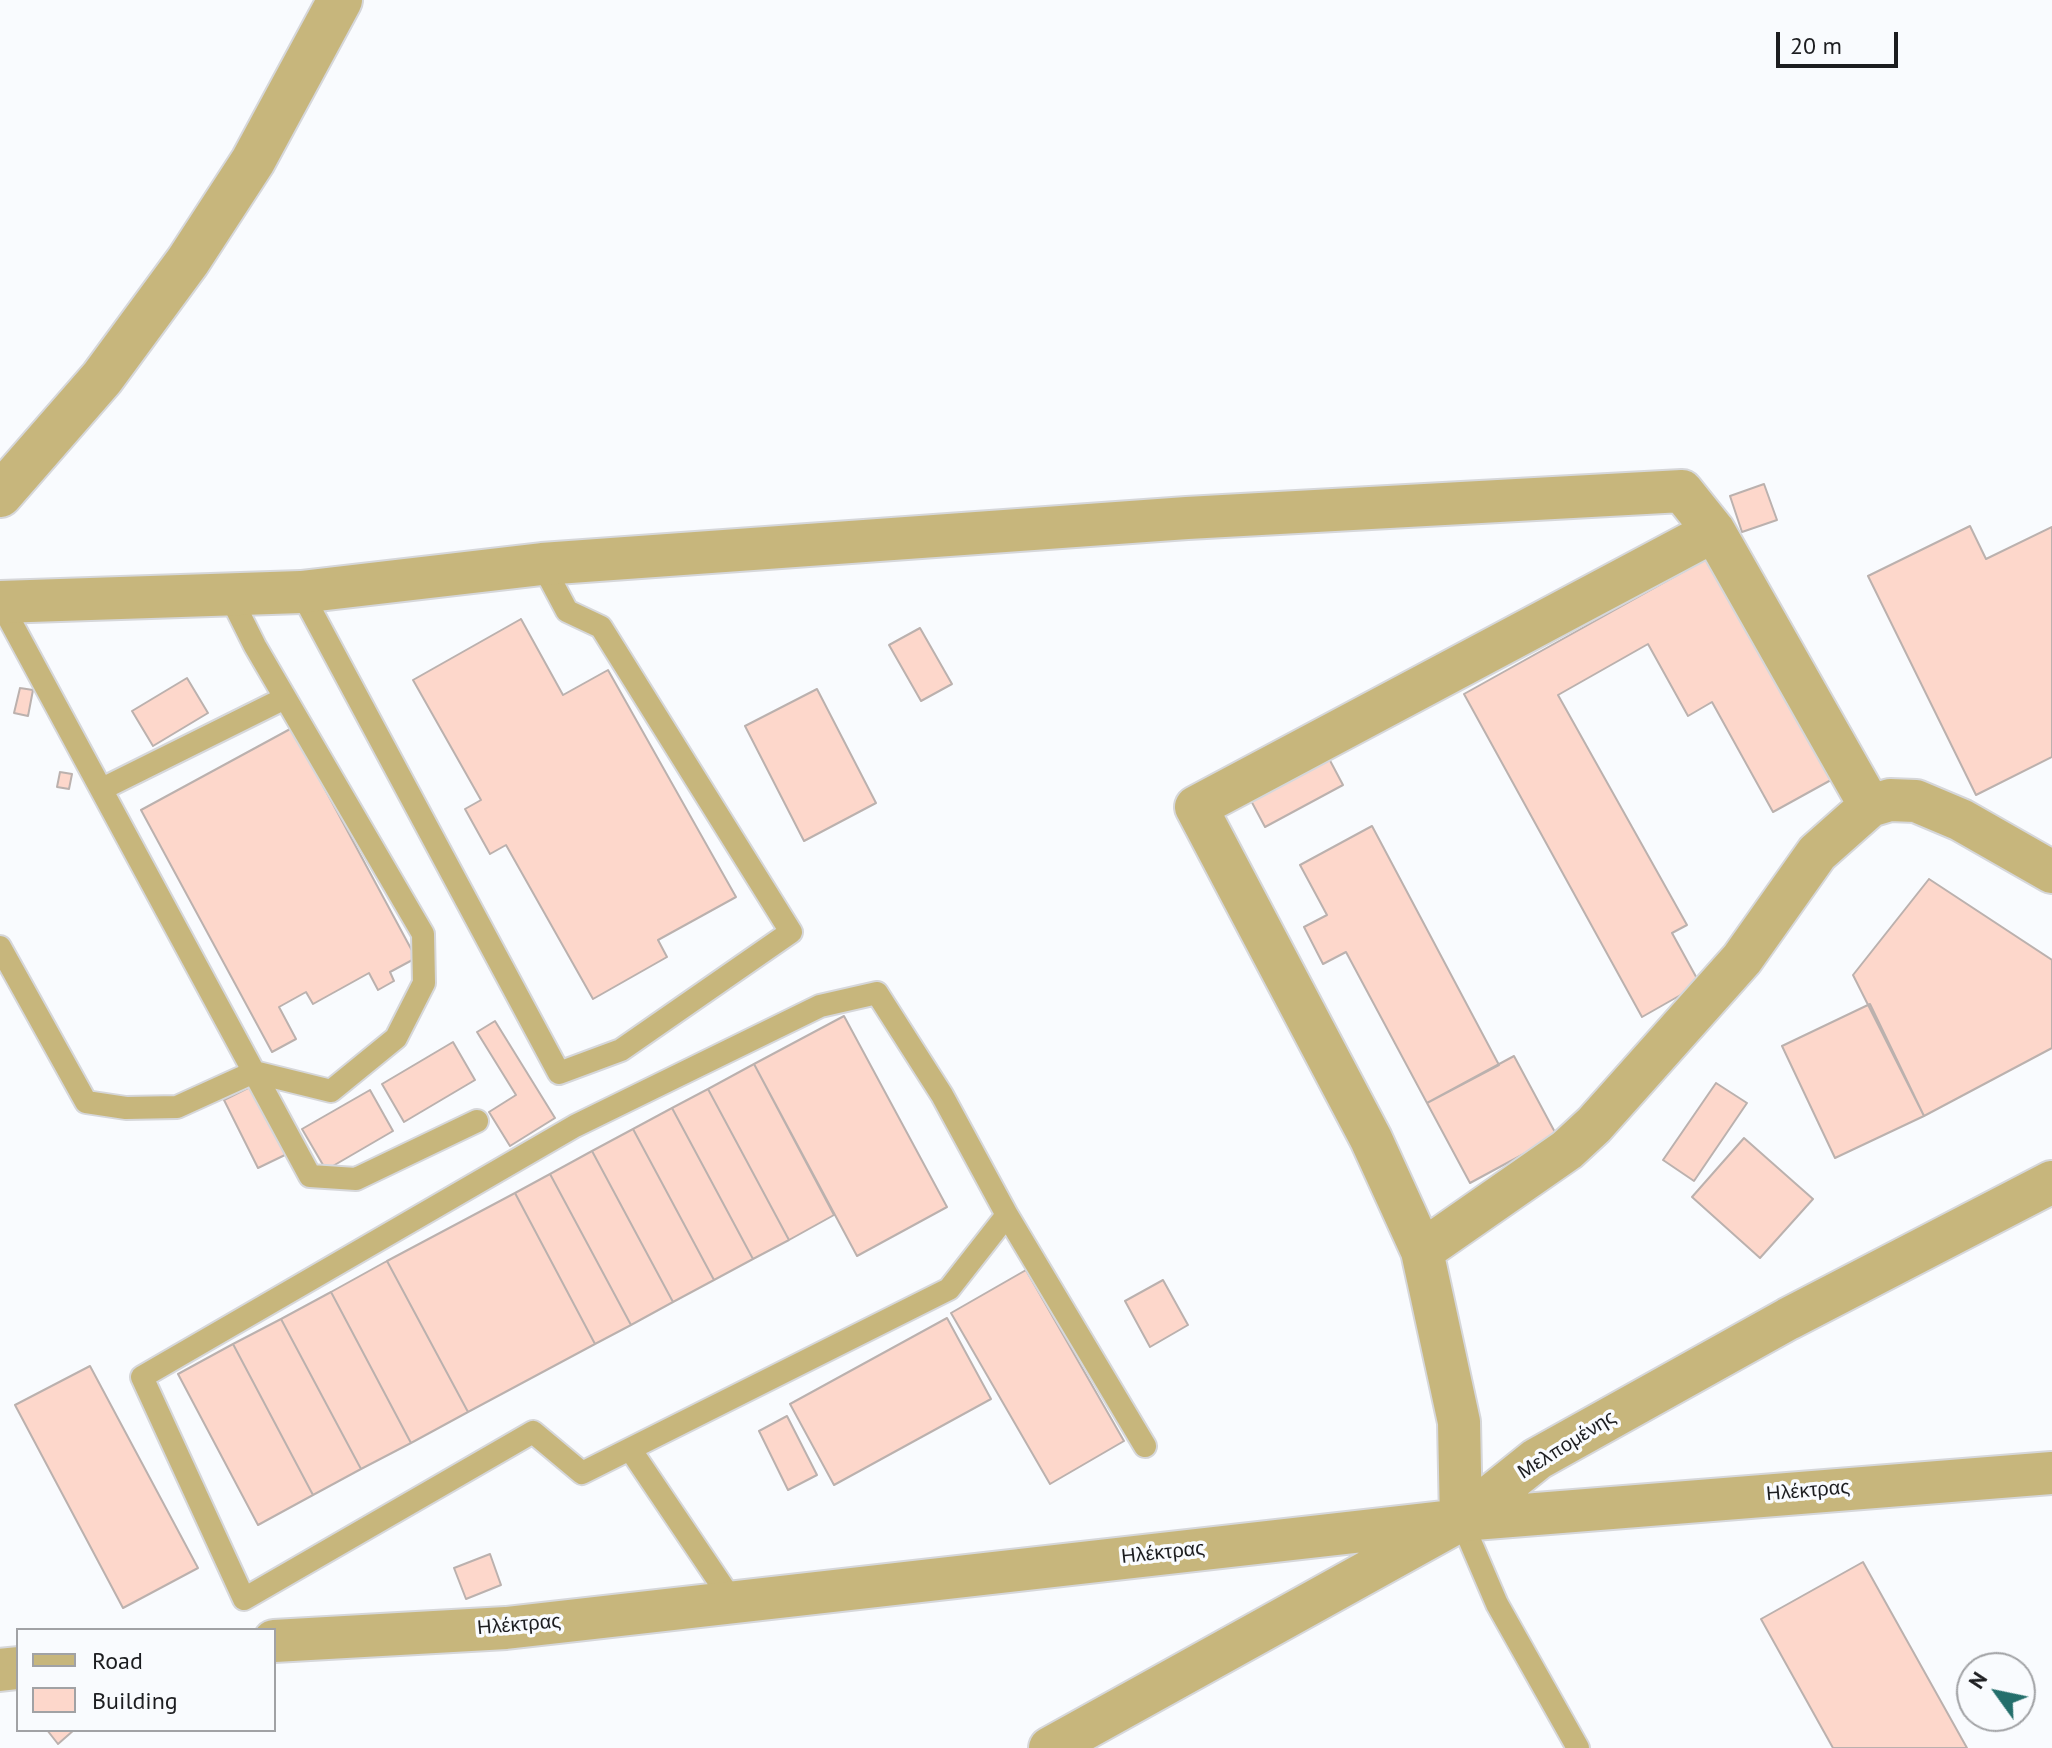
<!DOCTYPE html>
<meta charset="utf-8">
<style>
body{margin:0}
#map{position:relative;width:2052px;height:1748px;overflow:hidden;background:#f9fbfe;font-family:"PT Sans",sans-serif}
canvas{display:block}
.legend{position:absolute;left:16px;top:1628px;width:260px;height:104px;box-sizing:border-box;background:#f9fbfe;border:2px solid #a1a2a5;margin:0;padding:10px 14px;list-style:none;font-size:24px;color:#1c1d20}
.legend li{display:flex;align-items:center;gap:16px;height:40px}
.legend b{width:40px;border:2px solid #a1a2a5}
.north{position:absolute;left:1956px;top:1652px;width:80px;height:80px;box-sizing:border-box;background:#f9fbfe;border:2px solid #a1a2a5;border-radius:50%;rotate:303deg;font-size:22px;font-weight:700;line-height:32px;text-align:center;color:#1c1d20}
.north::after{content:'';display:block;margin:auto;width:28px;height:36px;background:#246f6c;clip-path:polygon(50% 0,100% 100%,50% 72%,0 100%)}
.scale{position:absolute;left:1776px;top:32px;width:122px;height:36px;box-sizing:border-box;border:4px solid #1c1d20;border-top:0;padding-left:10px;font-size:24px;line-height:28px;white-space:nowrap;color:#1c1d20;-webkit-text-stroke:6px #f9fbfe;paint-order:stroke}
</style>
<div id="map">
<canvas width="2052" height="1748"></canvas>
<ul class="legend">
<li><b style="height:10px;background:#c7b67c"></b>Road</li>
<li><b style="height:22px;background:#fdd7cb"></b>Building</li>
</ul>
<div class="north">N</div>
<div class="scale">20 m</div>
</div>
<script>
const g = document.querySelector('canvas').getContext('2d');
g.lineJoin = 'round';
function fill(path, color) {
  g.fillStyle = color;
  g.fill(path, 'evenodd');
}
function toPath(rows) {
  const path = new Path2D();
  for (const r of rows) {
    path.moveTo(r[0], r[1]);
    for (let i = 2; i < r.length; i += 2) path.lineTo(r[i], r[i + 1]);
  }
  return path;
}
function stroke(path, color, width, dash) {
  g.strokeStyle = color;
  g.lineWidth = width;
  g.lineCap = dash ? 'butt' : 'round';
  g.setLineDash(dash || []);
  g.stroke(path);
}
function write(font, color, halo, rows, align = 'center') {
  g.font = font + ' "PT Sans",sans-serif';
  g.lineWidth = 7;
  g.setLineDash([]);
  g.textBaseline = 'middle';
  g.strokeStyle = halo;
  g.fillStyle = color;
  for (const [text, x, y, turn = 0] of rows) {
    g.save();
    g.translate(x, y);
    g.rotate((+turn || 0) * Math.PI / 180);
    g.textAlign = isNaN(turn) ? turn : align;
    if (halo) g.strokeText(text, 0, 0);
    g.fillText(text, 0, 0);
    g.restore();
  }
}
const building = toPath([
 [1764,484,1777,520,1742,532,1730,496,1764,484],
 [1970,526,1986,559,2052,527,2052,757,1976,795,1868,576,1970,526],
 [1708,558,1831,780,1773,812,1712,702,1688,716,1648,644,1558,695,1687,925,1672,933,1700,984,1642,1017,1464,694,1708,558],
 [521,619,563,695,608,670,736,897,658,940,667,957,593,999,506,845,490,854,465,809,481,800,413,680,521,619],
 [920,628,952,684,921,701,889,645,920,628],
 [187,678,208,713,153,746,132,711,187,678],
 [20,688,33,690,28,716,14,713,20,688],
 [817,689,876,803,804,841,745,726,817,689],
 [292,728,416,958,390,972,394,981,378,990,369,973,313,1004,306,992,279,1007,296,1039,272,1052,141,810,292,728],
 [1326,753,1343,785,1265,827,1248,795,1326,753],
 [60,772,72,774,69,789,57,787,60,772],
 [1372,826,1499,1065,1427,1103,1346,952,1323,964,1304,927,1327,915,1300,865,1372,826],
 [1929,879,2052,960,2052,1048,1924,1116,1853,975,1929,879],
 [1870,1004,1924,1116,1835,1158,1782,1046,1870,1004],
 [844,1016,947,1207,857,1256,754,1064,844,1016],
 [495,1021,555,1118,510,1146,489,1112,516,1095,477,1032,495,1021],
 [453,1042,475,1080,404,1122,382,1084,453,1042],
 [1514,1056,1557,1136,1470,1183,1427,1103,1514,1056],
 [754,1064,834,1215,789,1240,708,1089,754,1064],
 [1716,1083,1747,1103,1694,1181,1663,1160,1716,1083],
 [252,1086,287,1154,258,1168,224,1100,252,1086],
 [708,1089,789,1240,753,1259,672,1108,708,1089],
 [370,1090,393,1131,326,1170,302,1129,370,1090],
 [672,1108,753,1259,714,1280,633,1129,672,1108],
 [633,1129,714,1280,673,1302,592,1151,633,1129],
 [1744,1138,1813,1199,1760,1258,1692,1197,1744,1138],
 [592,1151,673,1302,631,1325,550,1174,592,1151],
 [550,1174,631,1325,595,1344,515,1193,550,1174],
 [515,1193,595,1344,468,1412,387,1261,515,1193],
 [387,1261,468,1412,411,1443,331,1292,387,1261],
 [1026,1270,1124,1441,1050,1484,951,1313,1026,1270],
 [1163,1280,1188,1325,1150,1347,1125,1301,1163,1280],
 [331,1292,411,1443,361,1469,281,1319,331,1292],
 [947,1318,991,1399,834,1485,790,1404,947,1318],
 [281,1319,361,1469,313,1495,233,1344,281,1319],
 [233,1344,313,1495,258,1525,178,1374,233,1344],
 [90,1366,198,1568,123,1608,15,1405,90,1366],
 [787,1416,817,1475,788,1490,759,1431,787,1416],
 [490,1554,501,1585,466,1599,454,1568,490,1554],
 [1863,1562,1967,1748,1833,1748,1761,1619,1863,1562],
 [47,1730,74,1730,58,1744,47,1730]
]);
fill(building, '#fdd7cb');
stroke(building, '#bbb1ae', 2);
const service = toPath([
 [301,592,559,1073,621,1050,791,932,601,627,567,611,542,564],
 [0,602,310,1176,356,1179,477,1121],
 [102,789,285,698],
 [0,947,86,1102,126,1108,177,1107,254,1072,331,1091,396,1038,424,983,423,934,255,646,229,594],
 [877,993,942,1095,1007,1215,949,1289,582,1473,533,1432,244,1599,142,1377,575,1126,820,1006,877,993],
 [1007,1215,1145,1446],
 [630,1449,733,1602],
 [1461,1520,1497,1604,1578,1748]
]);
const minor = toPath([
 [0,602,301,592,542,564,1187,518,1682,491,1714,531,1870,806,1890,800,1916,801,1961,820,2052,872],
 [1422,1251,1567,1150,1594,1125,1742,959,1817,853,1870,806],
 [1461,1520,1459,1422,1422,1251,1371,1139,1196,807,1714,531],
 [274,1641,506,1628,1461,1520,2052,1473],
 [0,1670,18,1668],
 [1050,1748,1461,1520,1537,1459,1788,1319,2052,1182]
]);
const tertiary = toPath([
 [0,495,102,378,188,261,253,161,340,0]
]);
stroke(service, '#d6d7da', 26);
stroke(minor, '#d6d7da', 46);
stroke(tertiary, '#d6d7da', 48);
stroke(service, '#c7b67c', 22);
stroke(minor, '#c7b67c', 42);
stroke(tertiary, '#c7b67c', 44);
write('20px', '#1c1d20', '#f9fbfe', [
 ["Μελπομένης",1567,1445,-32],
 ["Ηλέκτρας",1808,1491,-5],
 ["Ηλέκτρας",1163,1553,-6],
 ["Ηλέκτρας",519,1625,-5]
]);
</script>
